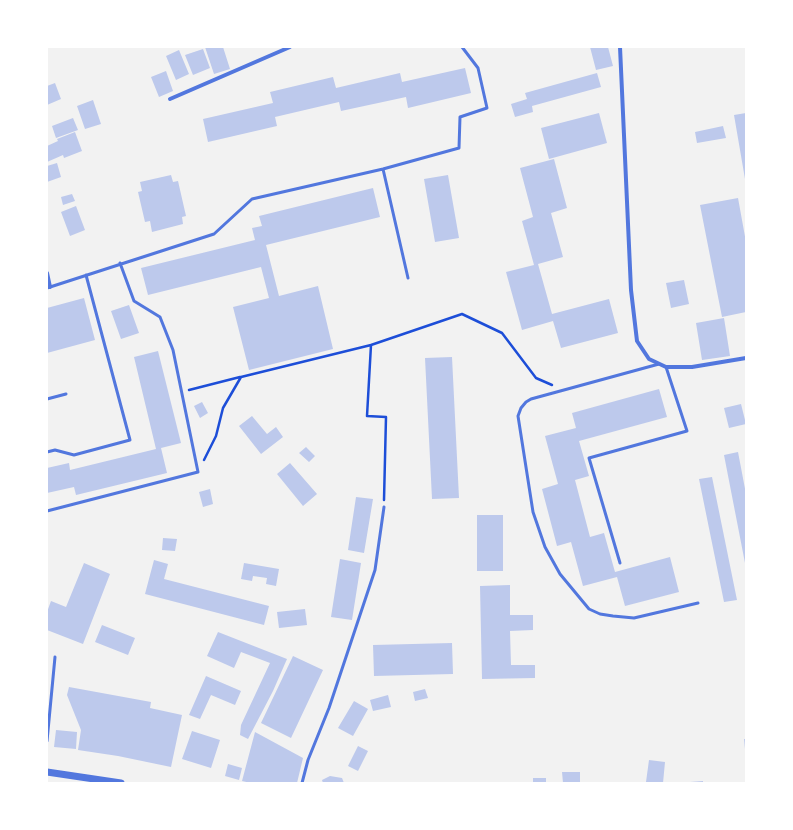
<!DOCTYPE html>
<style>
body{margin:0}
#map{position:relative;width:793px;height:830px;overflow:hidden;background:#f2f2f2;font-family:"Sofia Sans Condensed",sans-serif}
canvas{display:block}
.frame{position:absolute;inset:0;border:48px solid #fff;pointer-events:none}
</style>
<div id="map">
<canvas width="793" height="830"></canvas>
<div class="frame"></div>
</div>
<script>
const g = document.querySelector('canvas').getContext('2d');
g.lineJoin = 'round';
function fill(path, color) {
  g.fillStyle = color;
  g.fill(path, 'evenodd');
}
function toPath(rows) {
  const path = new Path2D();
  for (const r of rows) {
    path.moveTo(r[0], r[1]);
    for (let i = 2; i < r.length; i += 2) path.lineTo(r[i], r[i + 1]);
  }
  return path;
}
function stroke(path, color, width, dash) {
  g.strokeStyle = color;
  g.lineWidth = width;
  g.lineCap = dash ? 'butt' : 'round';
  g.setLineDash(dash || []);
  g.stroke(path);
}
fill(toPath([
 [205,47,223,47,230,69,214,74],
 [590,47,608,47,613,66,596,70],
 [203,49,210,68,193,75,185,55],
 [179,50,189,74,176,80,166,56],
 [465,68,471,93,408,108,406,97,341,111,339,102,275,117,277,126,208,142,203,119,273,103,270,92,333,77,336,88,400,73,402,82],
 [166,71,173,91,159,97,151,77],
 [597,73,601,87,532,106,533,112,515,117,511,104,527,99,525,93],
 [55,83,61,99,47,105,47,86],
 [93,100,101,124,85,129,77,106],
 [599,113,607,143,549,159,541,128],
 [746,113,746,179,745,179,734,115],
 [73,118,78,130,56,138,52,126],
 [723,126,726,138,697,143,695,132],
 [75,132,82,151,64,158,63,155,47,162,47,146,58,141,57,139],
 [554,159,567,208,551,213,563,257,538,264,552,314,609,299,618,333,561,348,553,321,522,330,506,272,534,265,522,221,533,217,520,168],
 [57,163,61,177,47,182,47,166],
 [171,175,173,182,178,181,186,216,182,217,183,224,152,232,150,221,145,222,138,192,142,191,140,182],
 [448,175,459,238,435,242,424,179],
 [373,188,380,217,266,245,279,296,318,286,333,349,249,370,233,307,269,298,261,267,148,295,141,268,255,240,252,228,262,226,259,216],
 [72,194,75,201,63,205,61,197],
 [738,198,746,242,746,312,722,317,700,205],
 [76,206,85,230,70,236,61,212],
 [684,280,689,304,671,308,666,283],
 [84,298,95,340,47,353,47,308],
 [129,305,139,333,121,339,111,311],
 [724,318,730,356,702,360,696,323],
 [158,351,181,443,161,448,167,473,76,495,74,487,47,493,47,468,69,463,70,470,156,449,134,357],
 [452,357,459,498,432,499,425,358],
 [659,389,667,417,579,441,589,476,575,480,590,537,604,533,615,572,670,557,679,592,625,606,617,577,583,586,571,542,557,546,542,489,558,484,545,436,576,428,572,413],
 [202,402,208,413,200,418,194,406],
 [741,404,746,424,729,428,724,408],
 [252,416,267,434,276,427,283,437,261,454,239,426],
 [306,447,315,456,309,462,299,453],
 [738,452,746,494,745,563,724,455],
 [290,463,317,494,303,506,277,474],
 [712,477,737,600,724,602,699,479],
 [210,489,213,504,203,507,199,492],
 [356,497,373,499,364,553,348,550],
 [477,515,503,515,503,571,477,571],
 [163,538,177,539,175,551,162,550],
 [340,559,361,563,352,620,331,617],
 [154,560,168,564,164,579,269,606,264,625,145,594],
 [84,563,110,574,83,644,47,630,47,612,51,601,66,607],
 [244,563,279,569,276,586,266,584,267,578,253,576,252,581,241,579],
 [510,585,510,615,533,615,533,630,510,631,511,665,535,665,535,678,482,679,480,586],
 [305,609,307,625,279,628,277,612],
 [102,625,135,638,128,655,95,642],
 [218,632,287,659,273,691,248,739,240,735,241,725,270,663,241,652,234,668,207,656],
 [452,643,453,674,374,676,373,645],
 [293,656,323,670,291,738,261,723],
 [206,676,241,691,235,705,211,695,200,719,189,715],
 [69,687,151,702,150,708,182,715,171,767,118,756,78,750,81,730,67,695],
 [425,689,428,698,415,701,413,692],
 [388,695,391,707,373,711,370,700],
 [354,701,368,709,353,736,338,728],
 [56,730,77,732,76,749,54,747],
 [192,731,220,740,211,768,182,759],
 [255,732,303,758,297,783,251,783,242,781],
 [744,739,746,739,746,749,745,749],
 [358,746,368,751,358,771,348,766],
 [649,760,665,762,663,783,646,782],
 [228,764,242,768,239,780,225,776],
 [562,772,580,772,580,783,563,783],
 [330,776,342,778,344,783,323,783,322,780],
 [533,778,546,778,546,783,533,783],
 [703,781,703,783,690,783,690,782]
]), '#bdc9ec');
stroke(toPath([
 [371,345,462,314,502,333,536,378,552,385],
 [189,390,240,377],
 [204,460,216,436,223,408,241,377,371,345,367,416,386,417,384,500]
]), '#1d4ed8', 2.5);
stroke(toPath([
 [383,169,408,278],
 [47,288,214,234,252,199,383,169,459,148,460,117,487,108,478,68,462,47],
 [659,364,531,399,526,402,521,408,518,416,533,512,545,547,560,574,589,609,600,614,613,616,634,618,698,603],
 [47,399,66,394],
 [47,452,55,450,74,455,130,440,86,275],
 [47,511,198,472,173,350,160,317,134,301,120,263],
 [620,563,589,458,687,431,666,367],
 [47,741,55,657],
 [302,783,308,760,329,708,375,570,384,507]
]), '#5277de', 3);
stroke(toPath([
 [620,47,631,290,637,341,649,359,666,367,692,367,746,358],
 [170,99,290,47],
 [47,273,50,287]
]), '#5277de', 4);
stroke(toPath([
 [47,772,121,783]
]), '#5277de', 7);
</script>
